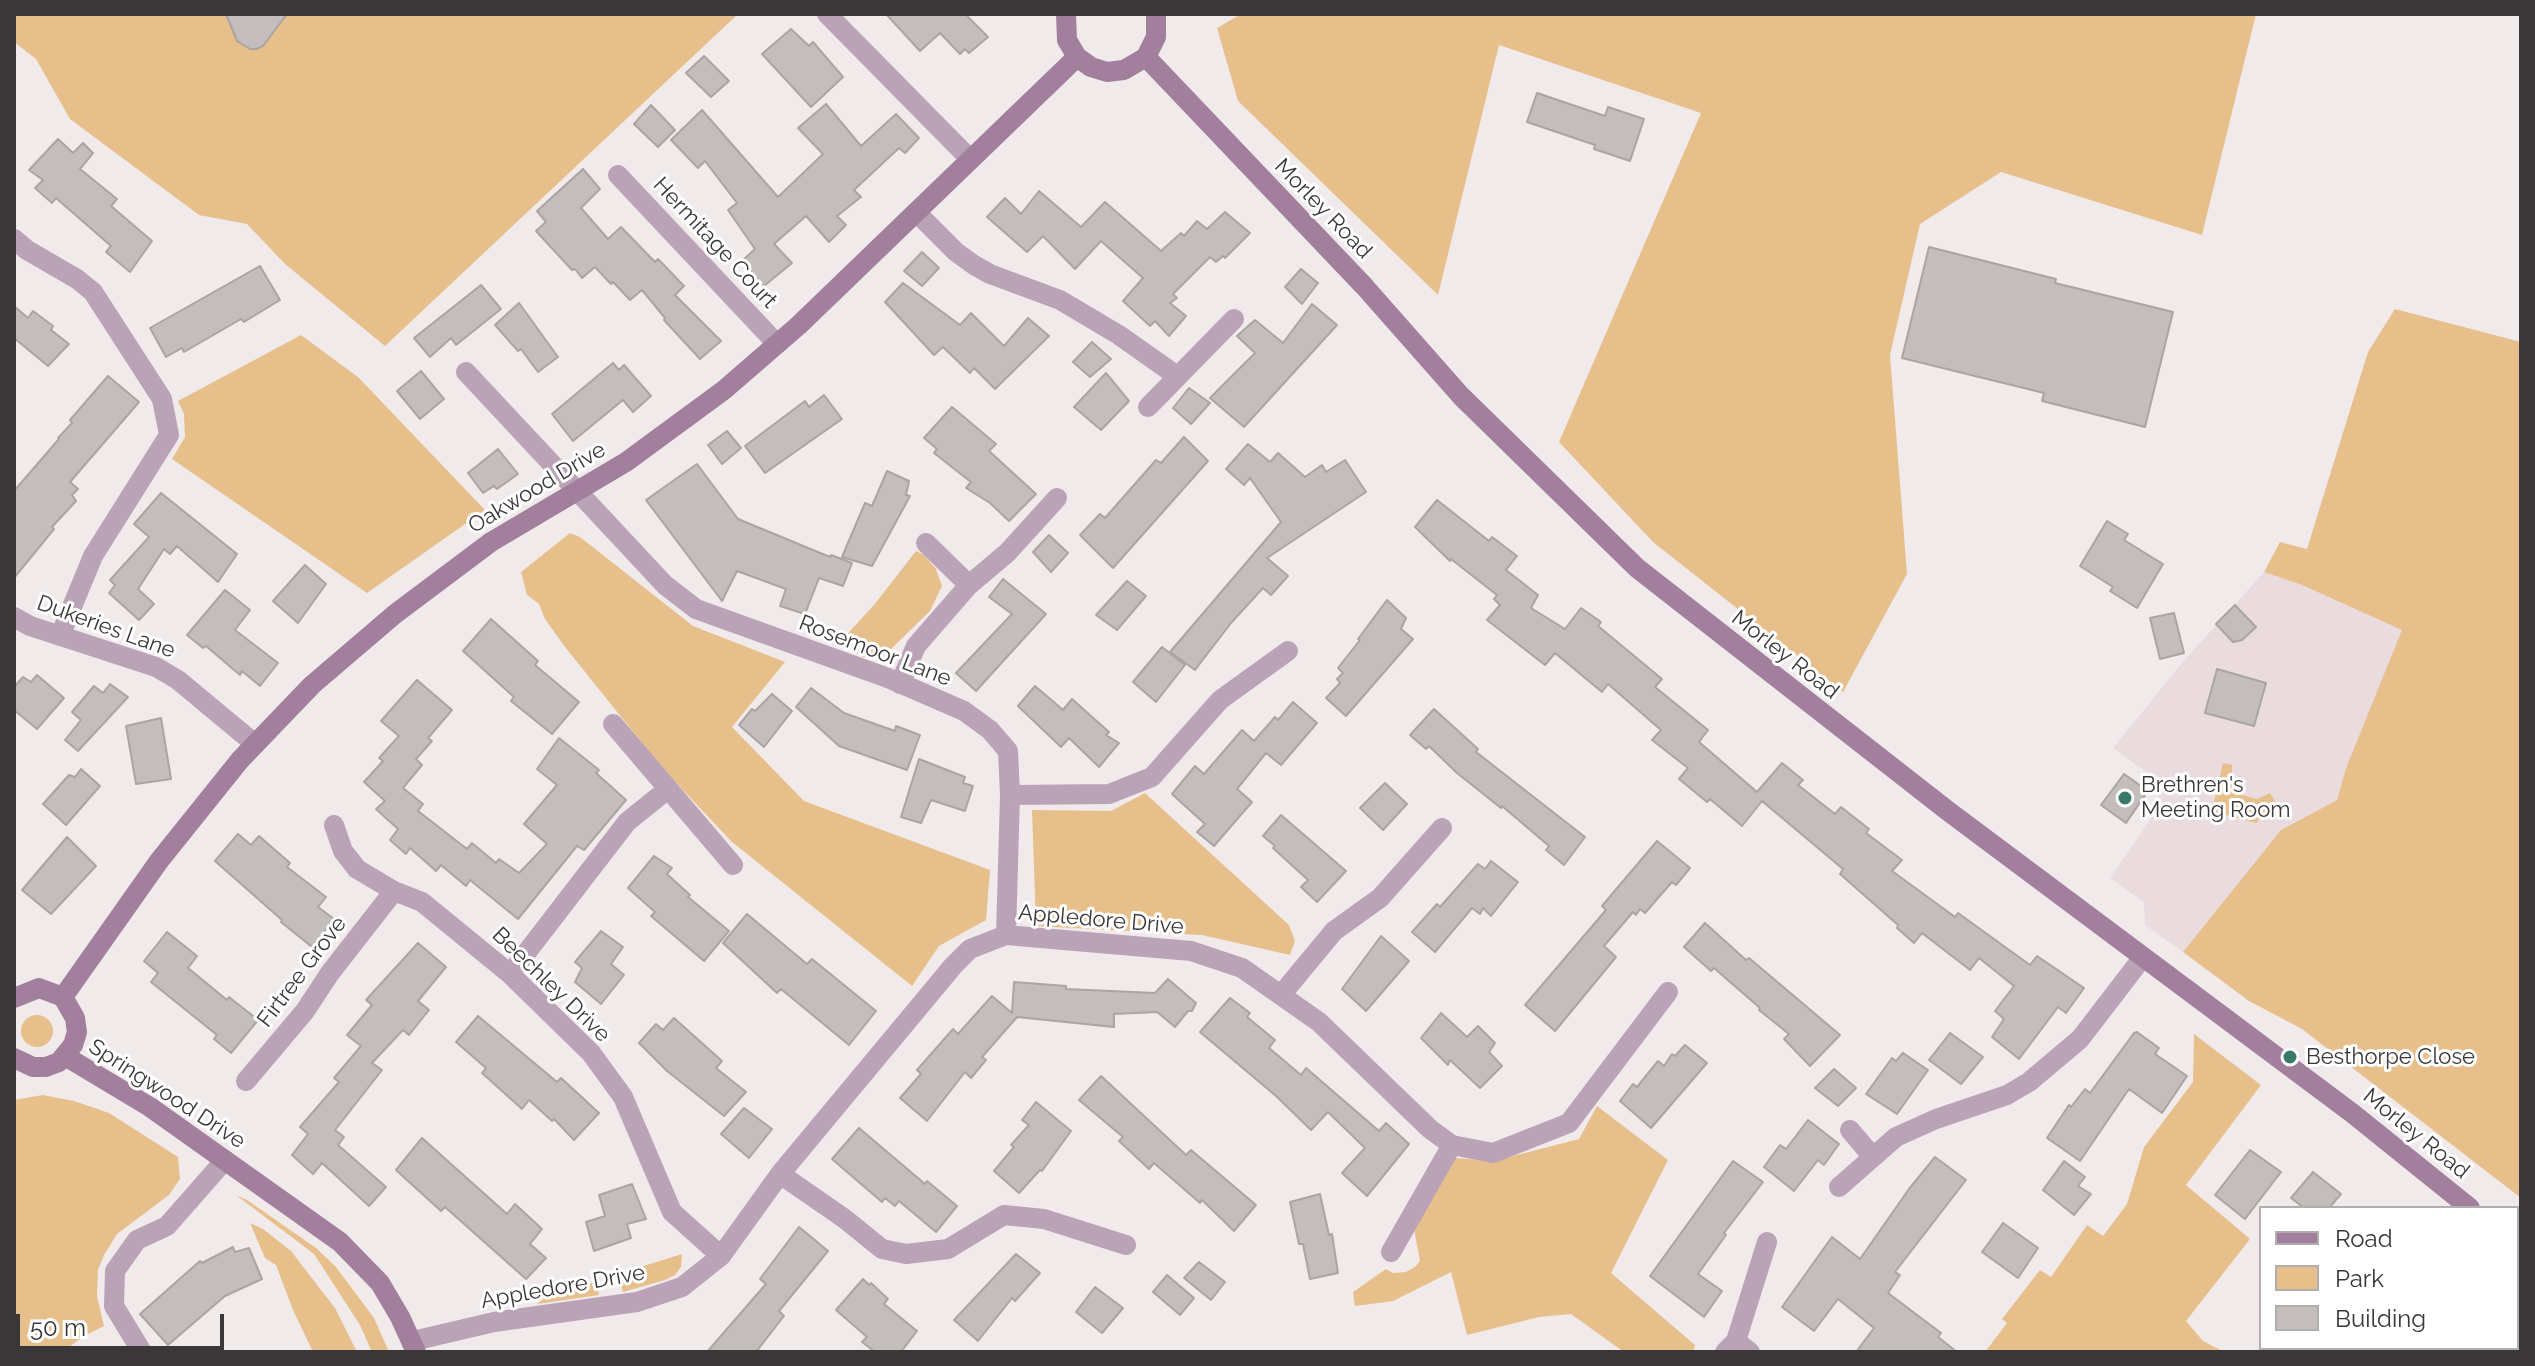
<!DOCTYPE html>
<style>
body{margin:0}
#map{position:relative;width:2535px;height:1366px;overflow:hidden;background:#f1eaeb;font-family:Raleway,sans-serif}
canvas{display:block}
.frame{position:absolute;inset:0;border:16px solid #3a3738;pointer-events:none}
.legend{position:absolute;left:2259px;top:1206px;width:260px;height:144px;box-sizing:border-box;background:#fff;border:2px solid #b0afaf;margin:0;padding:10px 14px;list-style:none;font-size:24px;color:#3a3738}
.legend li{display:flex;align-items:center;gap:16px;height:40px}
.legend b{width:40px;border:2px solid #b0afaf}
.scale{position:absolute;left:16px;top:1314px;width:208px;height:36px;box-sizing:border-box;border:4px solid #3a3738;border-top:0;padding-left:10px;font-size:24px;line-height:28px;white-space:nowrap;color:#3a3738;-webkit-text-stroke:6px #fff;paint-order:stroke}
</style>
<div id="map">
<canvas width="2535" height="1366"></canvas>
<div class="frame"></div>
<ul class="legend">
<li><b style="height:10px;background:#a17f9d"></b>Road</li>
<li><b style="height:22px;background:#e7bf8b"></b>Park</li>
<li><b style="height:22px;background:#c3bdbb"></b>Building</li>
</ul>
<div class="scale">50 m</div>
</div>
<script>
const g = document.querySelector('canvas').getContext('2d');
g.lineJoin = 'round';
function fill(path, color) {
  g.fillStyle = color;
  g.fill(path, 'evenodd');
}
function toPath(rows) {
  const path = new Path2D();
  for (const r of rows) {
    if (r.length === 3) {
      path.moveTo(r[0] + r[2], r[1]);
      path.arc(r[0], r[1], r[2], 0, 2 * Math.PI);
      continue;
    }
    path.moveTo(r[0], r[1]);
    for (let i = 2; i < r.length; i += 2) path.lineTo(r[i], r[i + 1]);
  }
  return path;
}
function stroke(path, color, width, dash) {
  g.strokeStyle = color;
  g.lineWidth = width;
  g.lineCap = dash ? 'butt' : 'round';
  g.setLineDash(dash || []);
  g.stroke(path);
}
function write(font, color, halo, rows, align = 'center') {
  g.font = font + ' Raleway,sans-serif';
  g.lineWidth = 6;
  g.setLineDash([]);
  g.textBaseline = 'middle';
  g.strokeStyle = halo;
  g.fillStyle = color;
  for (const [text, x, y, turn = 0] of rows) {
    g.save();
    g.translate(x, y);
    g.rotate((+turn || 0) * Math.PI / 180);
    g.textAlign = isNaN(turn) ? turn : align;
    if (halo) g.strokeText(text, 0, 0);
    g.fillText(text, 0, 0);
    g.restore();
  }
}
fill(toPath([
 [2264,572,2302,585,2403,629,2346,768,2337,800,2281,830,2183,952,2145,925,2144,902,2110,878,2159,807,2157,788,2148,773,2113,748,2182,663]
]), '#e9dbde');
fill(toPath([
 [14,14,738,14,385,346,285,264,247,224,199,215,70,119,36,59,14,42],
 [1241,14,2256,14,2202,235,2001,172,1920,224,1890,355,1907,574,1843,692,1653,542,1559,442,1701,113,1499,45,1438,295,1238,101,1217,28],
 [2395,309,2521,342,2521,1198,2302,1029,2249,1001,2183,952,2281,830,2337,800,2346,768,2402,630,2302,585,2264,572,2280,542,2307,549,2368,352],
 [301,335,358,377,485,510,367,593,172,459,185,437,184,414,178,401],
 [570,533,580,537,693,626,785,662,732,727,804,801,990,870,986,920,939,946,912,986,732,842,663,769,565,647,545,619,539,604,527,595,521,572],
 [916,551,924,555,936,569,942,586,930,611,888,652,863,657,839,643,874,605],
 [2223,763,2232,765,2232,782,2242,795,2257,799,2270,793,2275,801,2256,823,2212,811],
 [1145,793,1289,925,1295,941,1290,955,1202,935,1036,926,1032,810,1111,811],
 [37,1031,16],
 [2194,1034,2261,1085,2186,1185,2250,1239,2186,1321,2203,1341,2224,1352,1985,1352,2007,1323,2002,1319,2040,1270,2051,1277,2087,1225,2103,1236,2127,1204,2144,1147,2193,1082],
 [43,1095,74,1101,109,1113,178,1157,180,1179,169,1195,117,1234,104,1255,98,1270,97,1296,104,1326,82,1337,63,1352,14,1352,14,1100],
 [1597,1106,1668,1160,1611,1273,1695,1345,1693,1352,1624,1352,1571,1314,1539,1317,1467,1335,1451,1272,1393,1301,1355,1306,1353,1292,1386,1269,1393,1273,1406,1272,1415,1267,1420,1261,1414,1229,1454,1158,1494,1161,1579,1139],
 [236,1195,247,1200,316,1248,336,1267,374,1318,389,1352,372,1352,360,1325,314,1254],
 [250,1223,263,1229,291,1251,335,1308,357,1352,313,1352,293,1310,276,1265,265,1258],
 [682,1254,681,1267,675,1275,665,1280,623,1292,618,1274],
 [597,1281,599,1295,537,1304,543,1299]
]), '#e7bf8b');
const building = toPath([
 [226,14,287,14,263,46,256,49,250,49,237,41,226,14],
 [886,14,965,14,988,37,969,53,965,49,960,54,940,33,920,51,886,14],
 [791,29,809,46,813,42,843,77,811,107,762,54,791,29],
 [704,56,729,81,711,97,686,73,704,56],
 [1537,93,1605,116,1608,107,1644,119,1630,161,1594,149,1595,145,1527,122,1537,93],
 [826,104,861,146,896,114,919,138,905,153,899,148,854,190,861,197,837,216,846,225,829,242,806,216,774,244,792,263,764,286,741,262,755,249,728,210,737,203,705,161,698,168,671,140,702,110,778,197,823,154,798,128,826,104],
 [651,105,675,130,658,147,634,124,651,105],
 [58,139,73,153,83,143,93,153,80,169,117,199,111,206,152,241,130,272,106,252,111,246,56,198,52,203,35,188,43,180,29,170,58,139],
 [583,169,600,189,581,208,608,239,621,227,655,262,658,259,684,286,675,295,721,341,700,359,664,320,665,318,642,290,630,300,613,282,611,284,595,267,582,278,575,269,572,270,536,231,546,222,537,211,583,169],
 [1039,191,1081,227,1105,202,1161,251,1181,233,1184,236,1197,221,1207,229,1225,212,1250,233,1225,258,1223,256,1216,262,1210,257,1173,294,1177,298,1170,303,1186,316,1169,336,1155,321,1150,326,1123,301,1143,278,1101,241,1075,269,1043,236,1027,252,987,217,1005,198,1021,214,1039,191],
 [1929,247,2056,279,2055,283,2173,312,2145,427,2042,401,2044,393,1902,358,1929,247],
 [922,252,939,268,922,286,904,271,922,252],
 [260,266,280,300,244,322,241,319,184,352,182,348,166,357,150,328,260,266],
 [1301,269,1318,283,1302,304,1285,287,1301,269],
 [903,283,960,325,971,313,1004,346,1028,318,1049,336,995,389,974,368,970,373,943,347,934,355,885,302,903,283],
 [481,285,501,309,456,345,451,338,430,357,414,338,481,285],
 [519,303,558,357,538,372,521,349,518,351,495,325,519,303],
 [1312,304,1337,325,1244,427,1210,398,1255,353,1237,336,1255,320,1283,343,1312,304],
 [14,306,28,318,33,311,53,326,51,330,69,344,48,366,14,338,14,306],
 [1092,342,1111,359,1090,377,1073,362,1092,342],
 [613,363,619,370,624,365,651,396,633,412,623,400,573,441,552,414,613,363],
 [421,371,444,399,420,419,397,391,421,371],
 [1106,373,1129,401,1101,430,1074,407,1106,373],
 [108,376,139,402,70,482,78,489,72,495,76,501,52,527,54,529,14,578,14,491,59,439,58,438,72,423,70,420,108,376],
 [1189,388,1210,403,1191,424,1173,408,1189,388],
 [824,395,842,419,765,473,745,446,805,401,809,407,824,395],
 [952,407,996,444,989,451,1036,494,1009,521,990,503,966,488,971,482,934,453,937,449,924,438,952,407],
 [727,431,741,448,722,464,708,445,727,431],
 [1184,437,1208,461,1113,568,1080,535,1100,514,1105,518,1156,460,1161,463,1184,437],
 [1248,444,1270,462,1278,453,1305,477,1322,465,1326,472,1345,460,1366,492,1267,558,1288,576,1271,595,1263,588,1231,623,1195,670,1170,652,1281,522,1250,478,1244,485,1226,469,1248,444],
 [498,449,518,474,497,489,494,486,483,493,468,473,498,449],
 [697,464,738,519,830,557,831,555,852,563,843,586,819,578,805,614,780,606,786,589,737,571,722,601,646,500,697,464],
 [887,471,909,481,906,495,910,496,872,566,842,557,865,503,872,506,887,471],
 [161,493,237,554,218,582,177,546,170,554,164,549,138,589,154,604,139,620,109,593,115,585,110,580,149,537,134,524,161,493],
 [1437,500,1489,541,1492,537,1517,556,1506,570,1538,595,1531,608,1565,629,1581,608,1601,622,1598,626,1662,679,1655,687,1708,730,1699,742,1757,792,1782,763,1803,780,1798,785,1835,814,1841,807,1869,829,1866,833,1902,860,1892,871,1955,917,1958,913,2030,965,2037,956,2084,988,2066,1013,2058,1007,2019,1059,1992,1037,2004,1019,1995,1011,2014,986,1979,958,1970,970,1922,933,1914,943,1897,928,1898,925,1840,874,1843,869,1762,801,1742,826,1710,799,1707,802,1679,779,1688,768,1652,740,1661,730,1608,684,1602,692,1555,653,1545,665,1487,620,1500,605,1494,599,1497,595,1451,559,1450,561,1415,527,1437,500],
 [2107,521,2128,534,2124,540,2163,564,2137,608,2110,591,2113,587,2080,566,2107,521],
 [1049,535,1068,553,1051,572,1033,552,1049,535],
 [305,565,326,584,298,623,273,601,305,565],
 [1003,579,1046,614,976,691,956,673,1012,614,989,597,1003,579],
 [1127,581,1146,596,1117,630,1096,615,1127,581],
 [225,590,250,610,235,630,278,663,260,686,242,671,240,675,206,646,203,648,187,635,225,590],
 [1387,600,1406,618,1401,629,1413,639,1346,716,1326,698,1340,683,1337,679,1343,673,1338,668,1360,640,1358,639,1387,600],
 [2235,605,2256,627,2242,640,2233,642,2216,624,2235,605],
 [2174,613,2184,653,2160,659,2150,618,2174,613],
 [491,619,538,661,535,665,579,702,552,734,511,701,514,697,463,651,491,619],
 [1162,647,1185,665,1156,702,1133,682,1162,647],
 [2217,669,2266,683,2254,726,2205,713,2217,669],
 [37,675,64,698,37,729,14,710,14,687,23,677,31,682,37,675],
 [417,680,452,710,428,738,432,741,416,759,422,765,403,788,423,804,418,811,467,849,472,843,496,863,499,859,519,873,547,844,524,824,557,785,537,769,559,738,599,770,596,773,626,800,584,850,577,846,518,919,470,880,466,886,441,865,436,871,410,848,406,854,390,840,398,829,376,809,385,801,364,782,383,761,379,758,399,736,381,721,417,680],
 [110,684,128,697,78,751,65,740,81,720,72,712,94,686,103,693,110,684],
 [1035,686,1063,710,1072,699,1109,732,1106,735,1119,743,1099,767,1069,738,1061,747,1018,706,1035,686],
 [811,688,844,713,895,731,896,726,920,735,907,770,839,746,796,707,811,688],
 [772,694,792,711,764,747,739,725,752,709,755,711,772,694],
 [1293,702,1317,723,1281,765,1266,753,1237,789,1252,802,1214,846,1197,832,1205,824,1172,794,1195,766,1204,774,1242,730,1254,741,1275,717,1278,720,1293,702],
 [1434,709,1478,749,1476,752,1585,837,1564,865,1546,850,1549,846,1502,806,1501,808,1457,773,1429,746,1426,749,1410,735,1434,709],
 [161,718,171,779,136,784,126,726,161,718],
 [919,759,965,777,963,783,973,786,965,811,931,800,921,823,901,817,919,759],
 [81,769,100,786,66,825,43,804,69,775,75,777,81,769],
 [2124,774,2148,791,2126,823,2101,805,2124,774],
 [1385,783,1407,804,1383,830,1360,808,1385,783],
 [1281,815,1346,871,1317,902,1301,887,1308,880,1273,848,1275,846,1263,836,1281,815],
 [238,834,251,845,259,836,290,863,287,867,326,897,318,907,334,919,312,947,281,922,282,920,215,861,238,834],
 [67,837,96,866,51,914,22,890,67,837],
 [1657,841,1690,868,1676,885,1672,882,1645,913,1640,909,1636,915,1633,912,1604,946,1616,957,1555,1031,1525,1005,1606,910,1602,906,1657,841],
 [654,856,672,868,667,874,690,895,688,897,729,931,704,961,651,916,655,912,628,888,654,856],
 [1491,861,1518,882,1491,916,1483,908,1480,914,1472,908,1435,952,1412,932,1437,904,1440,907,1478,864,1485,869,1491,861],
 [747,914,807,964,812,959,876,1011,849,1045,781,989,777,993,723,943,747,914],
 [1705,923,1746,960,1749,958,1840,1035,1810,1066,1784,1039,1789,1034,1759,1010,1760,1008,1714,968,1711,971,1684,947,1705,923],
 [601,931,623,947,611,964,624,975,601,1004,575,982,582,968,575,962,601,931],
 [167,932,197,956,188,968,227,1000,229,997,258,1020,231,1053,214,1039,217,1035,151,982,158,973,144,961,167,932],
 [1381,936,1409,961,1366,1011,1342,989,1381,936],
 [418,943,446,967,418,1001,429,1010,409,1035,403,1030,372,1063,382,1070,335,1130,344,1137,338,1145,386,1187,369,1206,322,1163,313,1174,292,1155,308,1134,300,1127,339,1082,334,1078,361,1046,347,1035,372,1005,366,1000,418,943],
 [1168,979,1196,1003,1192,1011,1188,1011,1175,1027,1157,1012,1114,1014,1114,1027,1017,1017,982,1057,986,1060,971,1078,965,1072,927,1121,900,1098,921,1074,917,1070,953,1029,958,1034,992,996,1012,1013,1014,982,1066,986,1066,989,1155,993,1168,979],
 [1230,998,1250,1013,1247,1017,1275,1040,1269,1048,1301,1075,1306,1068,1379,1131,1386,1123,1409,1144,1367,1196,1342,1173,1365,1148,1328,1112,1311,1130,1276,1096,1200,1032,1230,998],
 [1441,1013,1467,1037,1478,1026,1495,1043,1489,1052,1502,1066,1480,1088,1450,1060,1448,1065,1421,1038,1441,1013],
 [478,1016,557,1082,561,1078,599,1113,574,1140,554,1119,552,1121,529,1100,522,1109,482,1073,486,1068,456,1042,478,1016],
 [674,1018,722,1061,716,1068,746,1092,724,1116,667,1071,639,1043,656,1024,663,1030,674,1018],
 [2137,1032,2159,1048,2155,1054,2187,1076,2162,1113,2129,1089,2080,1161,2047,1138,2069,1105,2071,1107,2085,1089,2090,1093,2134,1033,2137,1032],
 [1950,1033,1983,1057,1961,1084,1929,1060,1950,1033],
 [1685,1045,1707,1063,1651,1128,1620,1101,1633,1084,1637,1087,1658,1061,1664,1066,1672,1054,1675,1056,1685,1045],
 [1903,1053,1928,1070,1897,1114,1866,1094,1892,1058,1896,1061,1903,1053],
 [1834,1069,1856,1088,1838,1106,1815,1088,1834,1069],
 [1101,1076,1186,1155,1191,1150,1256,1205,1234,1231,1202,1200,1200,1203,1154,1163,1149,1169,1119,1141,1123,1137,1079,1100,1101,1076],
 [1036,1102,1071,1131,1042,1171,1040,1170,1019,1193,994,1171,1014,1147,1011,1145,1029,1125,1022,1120,1036,1102],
 [744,1108,772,1129,749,1158,721,1134,744,1108],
 [1808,1120,1839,1144,1824,1165,1818,1160,1794,1191,1764,1167,1780,1145,1786,1149,1808,1120],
 [859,1128,925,1184,927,1181,957,1206,936,1232,899,1201,895,1206,885,1198,882,1202,832,1159,859,1128],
 [422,1138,507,1214,515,1204,542,1229,530,1244,546,1258,526,1279,445,1207,441,1211,396,1170,422,1138],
 [2250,1150,2281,1172,2245,1219,2215,1195,2250,1150],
 [1935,1157,1966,1180,1895,1272,1900,1275,1888,1293,1941,1333,1938,1337,1957,1352,1856,1352,1874,1328,1838,1299,1814,1331,1782,1307,1832,1237,1860,1259,1909,1189,1935,1157],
 [1733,1161,1763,1182,1724,1233,1726,1235,1698,1274,1722,1291,1704,1317,1650,1276,1733,1161],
 [2064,1161,2085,1177,2078,1186,2091,1194,2074,1215,2043,1190,2064,1161],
 [2313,1172,2341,1194,2329,1208,2304,1208,2291,1198,2313,1172],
 [632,1184,646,1219,627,1224,631,1238,594,1251,586,1222,605,1216,599,1195,632,1184],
 [1320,1194,1329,1235,1332,1234,1338,1273,1310,1279,1303,1244,1299,1244,1290,1202,1320,1194],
 [2003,1223,2038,1248,2018,1278,1982,1252,2003,1223],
 [799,1227,828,1251,779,1311,784,1316,756,1352,707,1352,766,1284,760,1279,799,1227],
 [233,1247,235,1252,249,1248,262,1279,225,1296,168,1345,140,1314,200,1261,202,1263,233,1247],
 [1016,1254,1040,1273,1015,1301,1012,1298,978,1341,954,1320,1016,1254],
 [1199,1262,1225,1282,1211,1300,1184,1278,1199,1262],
 [1167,1275,1194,1298,1180,1315,1153,1292,1167,1275],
 [863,1279,869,1285,871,1283,888,1299,884,1304,917,1331,901,1352,875,1352,862,1342,867,1337,836,1310,863,1279],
 [1095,1287,1123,1308,1102,1333,1076,1312,1095,1287]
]);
fill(building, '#c3bdbb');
stroke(building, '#aaa4a2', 2);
stroke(toPath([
 [827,14,970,159],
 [618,175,777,344],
 [916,212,956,252,974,265,990,274,1060,300,1119,335,1177,376],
 [14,239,27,250,77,279,93,292,162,399,169,435,93,556,60,636],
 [466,372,665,585,696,609,888,678,964,711,990,730,1008,751,1010,795,1006,935],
 [1148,407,1234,319],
 [926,543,969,585],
 [14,617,30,626,156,667,178,680,255,744],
 [900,684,916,646,969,585,1007,553,1057,498],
 [613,724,733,865],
 [1010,795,1109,794,1152,777,1220,700,1288,651],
 [334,825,343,851,357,869,394,891,422,902,510,974,591,1053,623,1097,672,1212,721,1256],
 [510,974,627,822,668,789],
 [1281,995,1334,931,1380,898,1442,828],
 [246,1081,305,1011,330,973,394,891],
 [1850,1130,1872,1156],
 [780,1174,845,1219,882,1249,906,1254,948,1249,1004,1215,1044,1219,1126,1245],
 [1839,1187,1896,1137,1936,1119,2007,1095,2029,1082,2080,1039,2143,957],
 [1391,1252,1452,1145],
 [413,1341,494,1322,637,1302,682,1287,721,1256,780,1174,953,966,970,949,1006,935,1191,951,1242,968,1319,1022,1430,1129,1452,1145,1493,1153,1569,1123,1668,992],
 [1736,1341,1767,1242],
 [142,1352,114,1306,115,1271,137,1240,167,1226,225,1160],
 [1725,1352,1736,1341,1750,1352]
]), '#baa3b7', 20);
stroke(toPath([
 [1066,14,1067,40,1077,57,1091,67,1107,72,1124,70,1146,57,1156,37,1156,14],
 [1146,57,1364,286,1461,396,1637,568,1948,811,2352,1113,2470,1208],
 [63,997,159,861,240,760,312,685,395,614,491,542,626,462,724,390,799,325,1077,57],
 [14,998,39,988,63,997,75,1018,77,1032,73,1045,59,1062,46,1067,33,1067,14,1058],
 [65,1056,150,1107,340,1242,380,1283,400,1317,416,1352],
 [2517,1245,2521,1248]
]), '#a17f9d', 20);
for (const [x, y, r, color] of [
 [2125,798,8,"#38796a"],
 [2290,1057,8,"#38796a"]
]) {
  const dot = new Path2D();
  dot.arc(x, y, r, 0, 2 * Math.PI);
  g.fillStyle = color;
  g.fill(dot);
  stroke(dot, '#fff', 3);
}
write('22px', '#3a3738', '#fff', [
 ["Morley Road",1323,209,46],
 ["Hermitage Court",715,243,47],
 ["Oakwood Drive",537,488,-31],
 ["Dukeries Lane",106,627,20],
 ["Rosemoor Lane",875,651,21],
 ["Morley Road",1785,655,38],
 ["Appledore Drive",1101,920,5],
 ["Firtree Grove",302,972,-53],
 ["Beechley Drive",551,985,44],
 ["Springwood Drive",167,1094,33],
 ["Morley Road",2416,1134,39],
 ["Appledore Drive",563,1287,-10]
]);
write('22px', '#3a3738', '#fff', [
 ["Brethren's",2141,785],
 ["Meeting Room",2141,810],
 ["Besthorpe Close",2306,1057]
], 'left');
</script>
